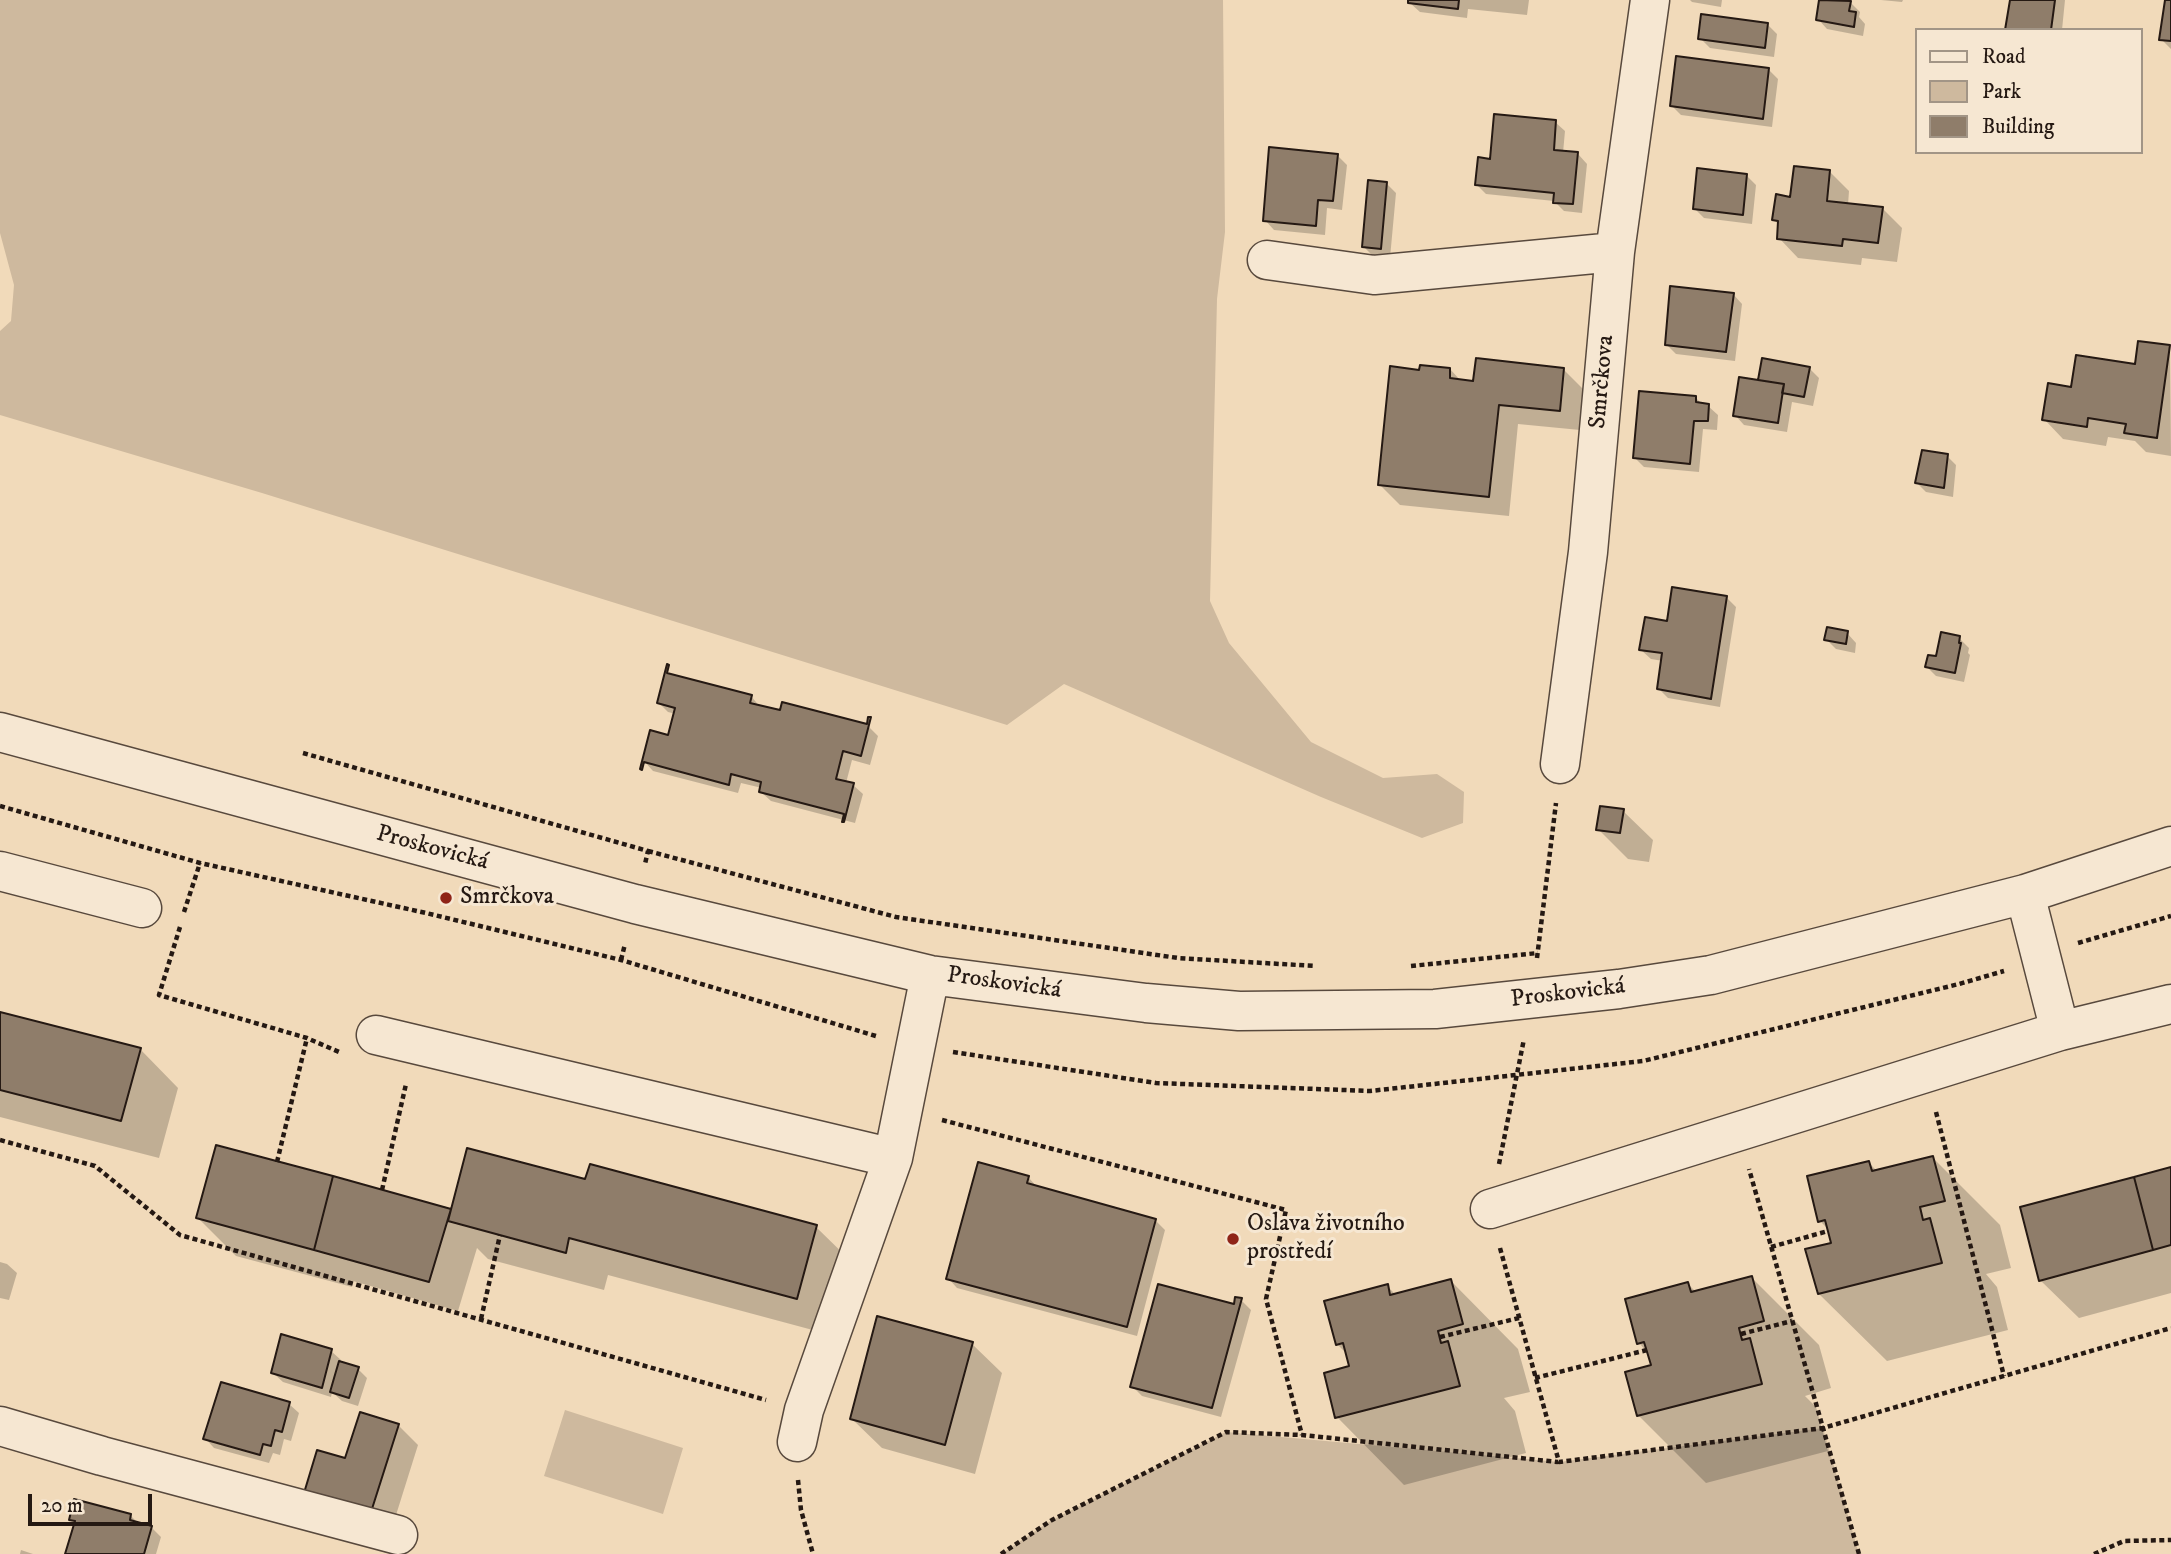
<!DOCTYPE html>
<meta charset="utf-8">
<style>
body{margin:0}
#map{position:relative;width:2171px;height:1554px;overflow:hidden;background:#f1daba;font-family:"IM FELL DW Pica",serif}
canvas{display:block}
.legend{position:absolute;left:1915px;top:28px;width:228px;height:126px;box-sizing:border-box;background:#f6e7d2;border:2px solid #a29586;margin:0;padding:9px 12px;list-style:none;font-size:21px;color:#251913}
.legend li{display:flex;align-items:center;gap:14px;height:35px}
.legend b{width:35px;border:2px solid #a29586}
.scale{position:absolute;left:28px;top:1494px;width:124px;height:32px;box-sizing:border-box;border:4px solid #251913;border-top:0;padding-left:9px;font-size:21px;line-height:24px;white-space:nowrap;color:#251913;-webkit-text-stroke:5px #f6e7d2;paint-order:stroke}
</style>
<div id="map">
<canvas width="2171" height="1554"></canvas>
<ul class="legend">
<li><b style="height:9px;background:#f6e7d2"></b>Road</li>
<li><b style="height:19px;background:#ceb99e"></b>Park</li>
<li><b style="height:19px;background:#8f7d6a"></b>Building</li>
</ul>
<div class="scale">20 m</div>
</div>
<script>
const g = document.querySelector('canvas').getContext('2d');
g.lineJoin = 'round';
function fill(path, color) {
  g.fillStyle = color;
  g.fill(path, 'evenodd');
}
function toPath(rows) {
  const path = new Path2D();
  for (const r of rows) {
    path.moveTo(r[0], r[1]);
    for (let i = 2; i < r.length; i += 2) path.lineTo(r[i], r[i + 1]);
  }
  return path;
}
function stroke(path, color, width, dash) {
  g.strokeStyle = color;
  g.lineWidth = width;
  g.lineCap = dash ? 'butt' : 'round';
  g.setLineDash(dash || []);
  g.stroke(path);
}
function write(font, color, halo, rows, align = 'center') {
  g.font = font + ' "IM FELL DW Pica",serif';
  g.lineWidth = 6;
  g.setLineDash([]);
  g.textBaseline = 'middle';
  g.strokeStyle = halo;
  g.fillStyle = color;
  for (const [text, x, y, turn = 0] of rows) {
    g.save();
    g.translate(x, y);
    g.rotate((+turn || 0) * Math.PI / 180);
    g.textAlign = isNaN(turn) ? turn : align;
    if (halo) g.strokeText(text, 0, 0);
    g.fillText(text, 0, 0);
    g.restore();
  }
}
fill(toPath([
 [0,0,1223,0,1225,232,1217,299,1210,601,1229,643,1311,742,1383,778,1437,774,1464,792,1463,823,1422,838,1321,797,1064,684,1007,725,262,493,0,415,0,331,11,321,14,285,0,233],
 [565,1410,683,1448,663,1514,544,1476],
 [1823,1428,1859,1554,1001,1554,1052,1520,1226,1432,1559,1462]
]), '#ceb99e');
fill(toPath([
 [1410,0,1529,0,1527,15,1468,9,1467,18,1420,12,1410,3],
 [1690,0,1722,0,1721,7,1692,2],
 [1821,0,1850,2,1860,12,1859,17,1865,24,1863,36,1827,29,1818,19],
 [1881,0,1903,0,1902,2],
 [2011,0,2065,0,2062,30,2007,30],
 [2167,0,2171,0,2171,49,2161,39],
 [1767,24,1777,34,1774,57,1710,48,1700,38],
 [1769,70,1778,79,1772,127,1681,115,1672,106],
 [1555,122,1565,131,1563,153,1578,154,1587,164,1582,213,1564,211,1554,201,1486,194,1477,185,1491,161],
 [1338,156,1347,165,1342,210,1327,208,1325,235,1274,230,1265,220],
 [1829,171,1849,191,1848,205,1882,208,1902,228,1897,262,1862,258,1861,265,1798,258,1779,238,1780,225,1774,220,1792,198],
 [1746,175,1756,185,1752,224,1704,218,1694,208],
 [1386,183,1396,193,1390,258,1373,256,1364,247],
 [1733,294,1742,304,1735,361,1676,354,1667,345],
 [2170,347,2171,456,2146,452,2135,441,2108,437,2106,446,2063,439,2044,419],
 [1809,368,1819,378,1813,406,1792,402,1787,432,1744,425,1735,415,1760,382],
 [1450,369,1461,381,1475,383,1563,369,1583,389,1580,430,1518,424,1509,516,1400,505,1380,485,1420,372],
 [1696,398,1703,405,1708,406,1718,415,1717,430,1703,429,1699,472,1644,467,1634,457],
 [1947,456,1956,465,1953,497,1926,492,1917,483],
 [1726,597,1736,607,1720,707,1668,698,1659,689,1663,661,1651,659,1641,650,1668,623],
 [1847,633,1856,643,1855,653,1836,649,1826,639],
 [1959,638,1969,648,1968,653,1970,655,1964,682,1936,676,1927,667],
 [751,696,760,707,868,726,878,736,870,765,852,760,846,783,853,785,863,794,855,823,771,801,761,792,762,788,741,783,738,793,653,771,644,761,670,738,676,714,668,712,659,703],
 [1623,811,1653,840,1649,862,1628,859,1598,829],
 [0,1013,140,1049,178,1088,159,1158,0,1117],
 [1933,1158,2000,1225,2011,1268,1986,1274,1997,1287,2008,1330,1887,1361,1819,1294,1833,1244,1830,1231,1820,1221,1869,1163,1878,1172],
 [2171,1168,2171,1293,2079,1318,2040,1280],
 [1028,1177,1038,1188,1155,1220,1165,1230,1137,1336,957,1288,948,1278],
 [586,1182,816,1227,855,1265,835,1336,608,1275,604,1290,488,1259,477,1248,458,1311,353,1281,352,1287,236,1256,198,1218,450,1211,452,1212],
 [0,1262,7,1264,17,1273,9,1300,0,1298],
 [1752,1278,1819,1345,1831,1388,1805,1396,1816,1407,1828,1451,1706,1483,1639,1416,1628,1373,1653,1366,1649,1354,1639,1343,1688,1284,1697,1293],
 [1451,1281,1518,1349,1530,1392,1504,1398,1515,1411,1526,1453,1404,1485,1337,1417,1351,1368,1348,1355,1337,1344,1387,1286,1396,1295],
 [1241,1300,1251,1310,1221,1417,1142,1396,1132,1386],
 [972,1344,1002,1373,975,1474,882,1448,852,1419],
 [331,1351,341,1360,340,1364,358,1369,367,1378,358,1406,342,1401,332,1392,331,1397,283,1382,273,1373],
 [289,1404,299,1413,291,1441,284,1439,280,1455,273,1453,269,1463,214,1448,205,1438],
 [398,1425,418,1445,391,1531,326,1512],
 [130,1515,139,1524,151,1527,161,1537,156,1554,67,1554,76,1524,71,1519],
 [21,1550,33,1554,20,1554]
]), '#0003');
const building = toPath([
 [1408,0,1459,0,1458,9,1408,3,1408,0],
 [1819,0,1851,1,1849,11,1856,12,1854,27,1816,20,1819,0],
 [2010,0,2055,0,2051,30,2005,30,2010,0],
 [2165,0,2171,0,2171,41,2159,40,2165,0],
 [1701,14,1768,23,1765,48,1698,39,1701,14],
 [1676,56,1769,68,1763,119,1670,106,1676,56],
 [1494,114,1556,120,1554,150,1578,152,1573,204,1553,203,1554,193,1475,185,1478,157,1490,159,1494,114],
 [1269,147,1338,154,1333,201,1318,200,1316,226,1263,221,1269,147],
 [1794,166,1830,170,1827,201,1883,207,1878,243,1843,239,1842,246,1777,239,1778,221,1772,220,1776,194,1790,197,1794,166],
 [1697,168,1747,174,1743,215,1693,209,1697,168],
 [1368,180,1387,182,1381,249,1362,247,1368,180],
 [1670,286,1734,293,1726,352,1665,345,1670,286],
 [2138,341,2170,345,2157,438,2124,433,2126,424,2088,418,2087,427,2042,420,2048,383,2071,387,2076,355,2135,364,2138,341],
 [1476,358,1564,368,1560,411,1499,405,1489,497,1378,485,1390,366,1419,370,1420,365,1450,368,1450,378,1473,381,1476,358],
 [1762,358,1810,367,1804,397,1782,393,1784,384,1758,380,1762,358],
 [1739,377,1784,384,1778,423,1733,416,1739,377],
 [1639,391,1696,396,1696,402,1709,404,1708,421,1694,421,1690,464,1633,458,1639,391],
 [1922,450,1948,454,1944,488,1915,483,1922,450],
 [1672,587,1727,596,1711,699,1657,689,1662,653,1639,650,1645,617,1667,621,1672,587],
 [1827,627,1848,631,1846,644,1824,640,1827,627],
 [1941,632,1960,636,1959,643,1961,643,1955,673,1925,667,1928,655,1936,656,1941,632],
 [667,664,669,665,667,673,752,695,750,703,780,710,782,702,867,724,868,717,871,717,861,756,843,751,836,779,854,783,844,822,842,822,844,814,759,792,761,782,731,774,729,785,644,762,642,770,640,769,650,730,668,735,675,708,657,703,667,664],
 [1600,806,1624,809,1620,833,1596,830,1600,806],
 [0,1012,141,1048,121,1121,0,1090,0,1012],
 [216,1145,333,1176,314,1250,196,1218,216,1145],
 [467,1148,585,1179,590,1164,817,1225,797,1299,569,1238,566,1253,448,1221,467,1148],
 [1933,1156,1945,1201,1920,1207,1923,1220,1930,1218,1942,1263,1818,1294,1805,1249,1831,1243,1825,1220,1818,1222,1807,1176,1869,1161,1872,1171,1933,1156],
 [978,1162,1029,1176,1027,1183,1156,1219,1127,1327,946,1279,978,1162],
 [2171,1167,2171,1245,2153,1250,2134,1177,2171,1167],
 [333,1176,451,1209,429,1282,314,1250,333,1176],
 [2134,1177,2153,1250,2039,1281,2020,1207,2134,1177],
 [1752,1276,1764,1321,1739,1328,1742,1340,1750,1338,1762,1384,1637,1416,1625,1372,1651,1365,1644,1342,1637,1344,1625,1299,1688,1282,1691,1292,1752,1276],
 [1451,1279,1463,1324,1438,1331,1441,1343,1448,1341,1460,1386,1335,1418,1324,1373,1349,1366,1343,1343,1336,1345,1324,1301,1388,1284,1390,1295,1451,1279],
 [1158,1284,1234,1304,1235,1297,1242,1298,1212,1408,1130,1387,1158,1284],
 [877,1316,973,1342,945,1445,850,1419,877,1316],
 [281,1334,332,1349,322,1388,271,1373,281,1334],
 [339,1361,359,1367,349,1398,330,1392,339,1361],
 [221,1382,290,1402,282,1432,275,1430,271,1446,263,1444,260,1455,203,1439,221,1382],
 [360,1412,399,1424,371,1512,304,1493,317,1450,345,1458,360,1412],
 [74,1499,131,1514,130,1520,152,1526,144,1554,65,1554,75,1521,69,1520,74,1499]
]);
fill(building, '#8f7d6a');
stroke(building, '#251913', 2);
const minor = toPath([
 [1267,260,1374,275,1615,252],
 [0,732,635,904,930,975,1146,1003,1239,1011,1435,1009,1619,989,1711,975,2025,894,2171,846],
 [1560,764,1588,552,1615,252,1650,0],
 [0,871,142,908],
 [2025,894,2060,1031],
 [376,1035,893,1158,930,975],
 [1490,1209,2060,1031,2171,1004],
 [0,1426,102,1456,398,1535],
 [797,1442,804,1410,893,1158]
]);
stroke(minor, '#58493d', 41);
stroke(toPath([
 [303,753,648,851,645,864],
 [0,806,200,863,426,913,621,960,876,1036],
 [648,851,896,917,1178,958,1315,966],
 [184,912,200,863],
 [180,927,159,995,307,1038,339,1052],
 [2078,943,2171,916],
 [1537,958,1556,803],
 [621,960,625,944],
 [1411,966,1538,953],
 [953,1052,1156,1083,1370,1091,1643,1061,1959,984,2004,971],
 [1936,1112,2004,1376],
 [942,1120,1286,1210,1266,1299,1302,1435],
 [0,1140,95,1166,180,1235,766,1400],
 [277,1162,307,1038],
 [1499,1164,1524,1039],
 [382,1190,406,1084],
 [1771,1247,1828,1231],
 [1500,1248,1559,1462,1823,1428,1749,1169],
 [481,1319,500,1235],
 [1741,1334,1792,1321],
 [1440,1337,1519,1318],
 [1535,1378,1647,1350],
 [798,1480,801,1510,813,1554],
 [1001,1554,1052,1520,1226,1432,1302,1435,1558,1462],
 [1859,1554,1823,1428,2171,1328],
 [2094,1554,2124,1541,2171,1540]
]), '#251913', 4.5, [5, 3.5]);
stroke(minor, '#f6e7d2', 38);
for (const [x, y, r, color] of [
 [446,898,7,"#8f2418"],
 [1233,1239,7,"#8f2418"]
]) {
  const dot = new Path2D();
  dot.arc(x, y, r, 0, 2 * Math.PI);
  g.fillStyle = color;
  g.fill(dot);
  stroke(dot, '#f6e7d2', 2.5);
}
write('24px', '#251913', '#f6e7d2', [
 ["Smrčkova",1603,382,-85],
 ["Proskovická",432,849,15],
 ["Proskovická",1004,984,8],
 ["Proskovická",1568,994,-7]
]);
write('24px', '#251913', '#f6e7d2', [
 ["Smrčkova",460,898],
 ["Oslava životního",1247,1225],
 ["prostředí",1247,1253]
], 'left');
</script>
